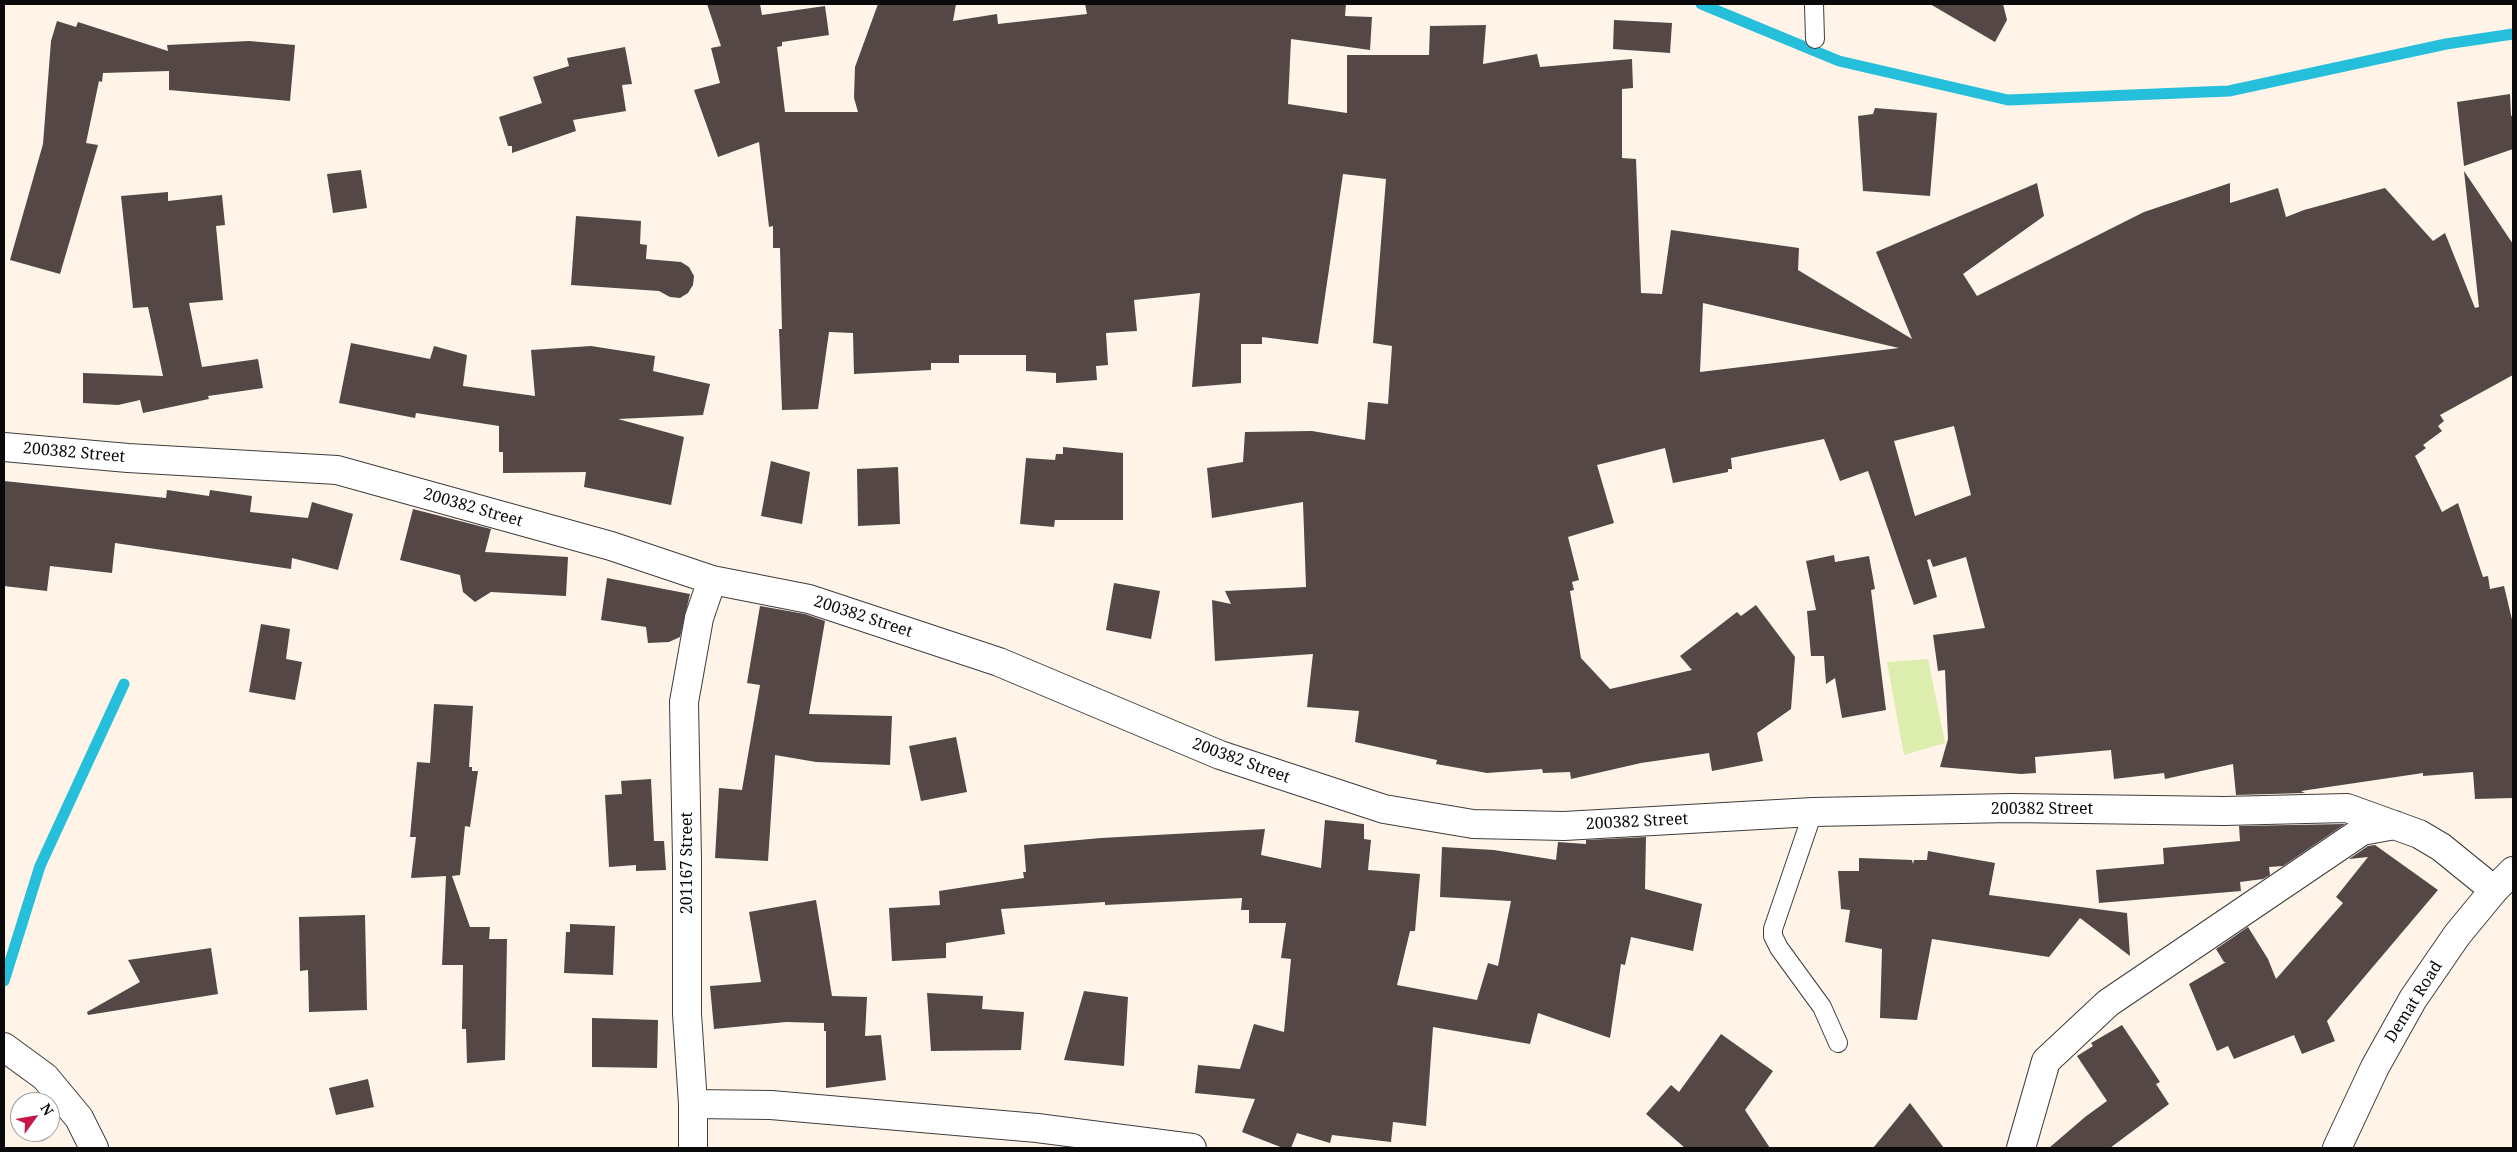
<!DOCTYPE html>
<style>
body{margin:0}
#map{position:relative;width:2517px;height:1152px;overflow:hidden;background:#fff4e7;font-family:"Noto Serif",serif}
canvas{display:block}
.frame{position:absolute;inset:0;border:5px solid #0a0a0a;pointer-events:none}
.north{position:absolute;left:10px;top:1092px;width:50px;height:50px;box-sizing:border-box;background:#fff;border:1px solid #9d9d9d;border-radius:50%;rotate:58deg;font-size:14px;font-weight:700;line-height:20px;text-align:center;color:#0a0a0a}
.north::after{content:'';display:block;margin:auto;width:18px;height:22px;background:#c61648;clip-path:polygon(50% 0,100% 100%,50% 72%,0 100%)}
</style>
<div id="map">
<canvas width="2517" height="1152"></canvas>
<div class="frame"></div>
<div class="north">N</div>
</div>
<script>
const g = document.querySelector('canvas').getContext('2d');
g.lineJoin = 'round';
function fill(path, color) {
  g.fillStyle = color;
  g.fill(path, 'evenodd');
}
function toPath(rows) {
  const path = new Path2D();
  for (const r of rows) {
    path.moveTo(r[0], r[1]);
    for (let i = 2; i < r.length; i += 2) path.lineTo(r[i], r[i + 1]);
  }
  return path;
}
function stroke(path, color, width, dash) {
  g.strokeStyle = color;
  g.lineWidth = width;
  g.lineCap = dash ? 'butt' : 'round';
  g.setLineDash(dash || []);
  g.stroke(path);
}
function write(font, color, halo, rows, align = 'center') {
  g.font = font + ' "Noto Serif",serif';
  g.lineWidth = 5;
  g.setLineDash([]);
  g.textBaseline = 'middle';
  g.strokeStyle = halo;
  g.fillStyle = color;
  for (const [text, x, y, turn = 0] of rows) {
    g.save();
    g.translate(x, y);
    g.rotate((+turn || 0) * Math.PI / 180);
    g.textAlign = isNaN(turn) ? turn : align;
    if (halo) g.strokeText(text, 0, 0);
    g.fillText(text, 0, 0);
    g.restore();
  }
}
fill(toPath([
 [1928,659,1945,743,1904,755,1887,662]
]), '#ddedad');
stroke(toPath([
 [1701,4,1839,61,2008,100,2229,91,2446,44,2513,34],
 [4,981,40,866,124,684]
]), '#25bedb', 11);
fill(toPath([
 [707,4,760,4,762,15,825,6,829,35,782,42,782,46,777,47,785,112,858,112,854,98,855,67,878,4,956,4,953,21,997,14,998,24,1087,14,1085,4,1346,4,1345,16,1372,17,1370,50,1291,39,1288,104,1347,113,1347,55,1429,55,1430,26,1486,25,1483,64,1537,54,1540,67,1632,59,1633,88,1622,89,1622,158,1636,159,1641,293,1662,294,1671,230,1799,248,1798,270,1912,339,1876,252,2037,183,2044,216,1963,274,1977,296,2144,212,2230,183,2230,203,2278,188,2286,217,2304,210,2385,188,2433,241,2445,233,2475,308,2479,307,2464,171,2513,244,2513,375,2440,415,2444,421,2438,426,2442,431,2423,445,2426,448,2415,456,2442,512,2458,503,2483,577,2488,576,2490,589,2504,586,2513,624,2513,798,2475,799,2473,772,2423,776,2423,773,2301,791,2305,793,2236,795,2233,764,2165,779,2164,773,2114,779,2111,750,2035,757,2036,773,2021,774,1940,767,1948,739,1945,670,1938,671,1933,635,1985,628,1966,557,1933,567,1930,559,1927,560,1937,597,1914,605,1868,471,1840,481,1824,439,1731,458,1732,469,1728,469,1728,472,1673,483,1665,448,1597,465,1614,523,1568,537,1579,580,1572,582,1574,590,1570,591,1581,658,1610,689,1692,670,1680,656,1737,612,1741,616,1756,605,1795,657,1791,709,1757,733,1763,761,1712,771,1709,753,1641,763,1571,779,1570,772,1543,773,1542,769,1487,773,1436,764,1437,760,1355,742,1359,711,1307,707,1313,654,1215,661,1212,600,1231,604,1225,591,1306,587,1303,502,1212,518,1207,468,1243,462,1245,432,1312,431,1365,440,1368,402,1388,404,1392,346,1373,343,1386,179,1343,174,1318,344,1262,337,1262,344,1241,344,1241,383,1192,387,1200,293,1134,300,1137,331,1106,333,1108,365,1096,366,1097,380,1056,383,1056,373,1026,371,1026,355,959,355,959,363,931,363,931,370,854,374,853,333,829,332,818,409,782,410,779,329,782,329,780,248,773,248,773,226,769,227,759,142,718,157,694,90,720,83,711,48,721,46],
 [1703,303,1899,348,1700,372],
 [1954,426,1971,495,1915,516,1894,441],
 [1930,4,2003,4,2007,20,1995,42],
 [1614,20,1672,23,1670,53,1613,49],
 [57,21,76,27,78,22,168,51,167,45,249,41,295,45,290,101,169,90,169,71,103,73,102,82,99,81,86,143,98,145,60,274,10,260,43,144,51,41],
 [625,47,632,84,622,85,626,111,573,120,576,131,512,153,512,146,508,146,499,117,542,103,533,77,569,66,567,58],
 [2510,94,2511,116,2513,115,2513,149,2464,166,2457,102],
 [1875,108,1937,113,1930,196,1863,191,1858,116,1873,114],
 [361,170,367,208,333,213,327,174],
 [168,192,168,201,222,195,225,225,216,226,223,300,189,303,202,367,258,359,263,388,208,396,209,399,143,413,140,400,118,405,83,403,83,373,163,376,148,307,133,308,121,196],
 [576,216,641,221,640,244,647,245,646,259,681,262,689,267,694,276,693,285,688,293,680,298,670,297,659,291,571,285],
 [351,343,430,359,434,346,467,355,463,386,535,396,531,350,591,346,655,356,653,371,710,384,703,415,618,419,684,437,671,505,584,487,586,472,503,473,503,452,499,452,499,426,416,413,415,418,339,403],
 [1063,447,1123,453,1123,520,1055,520,1054,527,1020,524,1026,458,1055,460,1056,454,1063,454],
 [771,461,810,472,802,524,761,516],
 [898,467,900,524,858,526,857,469],
 [4,481,166,498,167,490,209,496,210,490,252,496,250,512,308,518,312,502,353,514,338,570,292,558,291,569,115,543,112,573,50,566,47,591,4,586],
 [413,509,491,529,485,552,568,557,566,596,491,592,475,602,463,592,460,575,400,560],
 [1834,555,1835,562,1869,556,1875,589,1871,590,1886,710,1842,718,1835,678,1826,684,1824,656,1811,656,1807,611,1816,610,1806,561],
 [607,578,690,594,680,637,669,642,648,643,646,627,601,620],
 [1114,583,1160,591,1151,639,1106,630],
 [760,606,805,614,825,621,809,714,892,716,890,765,816,762,775,755,768,861,715,858,719,788,742,790,760,685,747,683],
 [261,624,290,629,286,659,302,662,295,700,249,692],
 [434,704,473,706,469,767,472,767,472,771,478,771,470,827,465,826,460,875,452,876,470,927,490,927,489,939,507,939,505,1060,467,1063,466,1029,462,1029,463,965,442,965,446,876,411,878,416,837,410,837,417,762,430,763],
 [956,737,967,792,921,801,909,746],
 [651,779,654,841,664,841,666,870,636,871,636,865,609,867,605,795,622,794,621,781],
 [1325,820,1364,824,1364,839,1371,840,1368,870,1420,874,1415,931,1410,931,1397,985,1477,1000,1488,963,1498,966,1511,901,1440,897,1442,847,1494,850,1556,860,1558,842,1586,844,1586,840,1646,837,1645,889,1702,904,1693,951,1631,937,1625,965,1621,964,1610,1038,1538,1013,1530,1044,1433,1027,1426,1126,1393,1122,1391,1142,1332,1135,1330,1143,1297,1133,1291,1148,1283,1148,1242,1132,1255,1099,1195,1093,1198,1065,1240,1069,1254,1024,1284,1032,1291,959,1281,958,1286,923,1249,923,1249,910,1241,910,1242,898,1105,905,1105,902,1001,909,1005,934,946,943,946,958,892,961,889,908,940,905,939,891,1024,878,1023,872,1026,872,1024,845,1101,838,1265,829,1261,855,1321,868],
 [2345,824,2283,866,2269,867,2270,875,2263,879,2240,882,2241,891,2099,903,2096,870,2164,864,2163,848,2240,841,2239,826],
 [2375,845,2438,890,2327,1021,2335,1041,2302,1054,2294,1035,2234,1059,2228,1046,2217,1051,2189,984,2226,962,2224,962,2216,949,2248,927,2268,959,2276,979,2343,903,2336,897,2368,857,2349,859,2368,846],
 [1928,851,1995,863,1989,895,2127,913,2130,956,2080,918,2049,957,1932,939,1917,1020,1880,1018,1882,949,1845,942,1850,910,1841,909,1838,871,1859,871,1859,858,1912,860,1913,864,1914,860,1927,860],
 [816,900,832,996,867,997,865,1036,881,1035,886,1080,826,1088,826,1031,824,1031,824,1023,786,1022,714,1029,710,986,761,982,749,912],
 [365,915,367,1010,309,1012,308,970,300,971,299,917],
 [570,924,615,926,613,975,564,973,566,932,570,932],
 [211,948,218,994,88,1015,87,1012,140,982,128,960],
 [1084,991,1128,997,1124,1066,1064,1060],
 [927,993,983,996,982,1009,1024,1012,1021,1050,931,1051],
 [592,1018,658,1020,657,1068,592,1067],
 [2122,1025,2160,1082,2156,1084,2169,1104,2110,1148,2049,1148,2085,1117,2107,1101,2077,1056,2093,1046,2091,1043],
 [1721,1034,1773,1071,1745,1110,1770,1148,1685,1148,1646,1114,1671,1085,1679,1092],
 [368,1079,374,1107,336,1115,329,1088],
 [1910,1103,1944,1148,1873,1148]
]), '#544745');
const service = toPath([
 [1814,4,1815,39],
 [1813,812,1773,929,1773,936,1779,948,1822,1007,1838,1043]
]);
const minor = toPath([
 [4,447,128,458,337,470,611,546,712,580,809,599,999,662,1220,755,1384,809,1473,824,1564,826,1813,812,2011,808,2224,811,2347,808,2419,834,2441,847,2494,890],
 [4,1047,45,1077,79,1118,94,1148],
 [693,1104,771,1105,1037,1128,1192,1148],
 [693,1148,693,1104,687,1014,687,859,684,702,699,618,712,580],
 [2021,1148,2046,1061,2108,1003,2362,831,2395,825]
]);
const tertiary = toPath([
 [2337,1148,2375,1067,2413,999,2457,935,2494,890,2513,871]
]);
stroke(service, '#3d3d3d', 20);
stroke(minor, '#3d3d3d', 30);
stroke(tertiary, '#3d3d3d', 30);
stroke(service, '#fff', 18);
stroke(minor, '#fff', 28);
stroke(tertiary, '#fff', 28);
write('16px', '#0a0a0a', '#fff', [
 ["200382 Street",74,453,5],
 ["200382 Street",473,508,16],
 ["200382 Street",863,617,18],
 ["200382 Street",1241,761,20],
 ["200382 Street",2042,809],
 ["200382 Street",1637,822,-3],
 ["201167 Street",687,863,-90],
 ["Demat Road",2414,1002,-58]
]);
</script>
